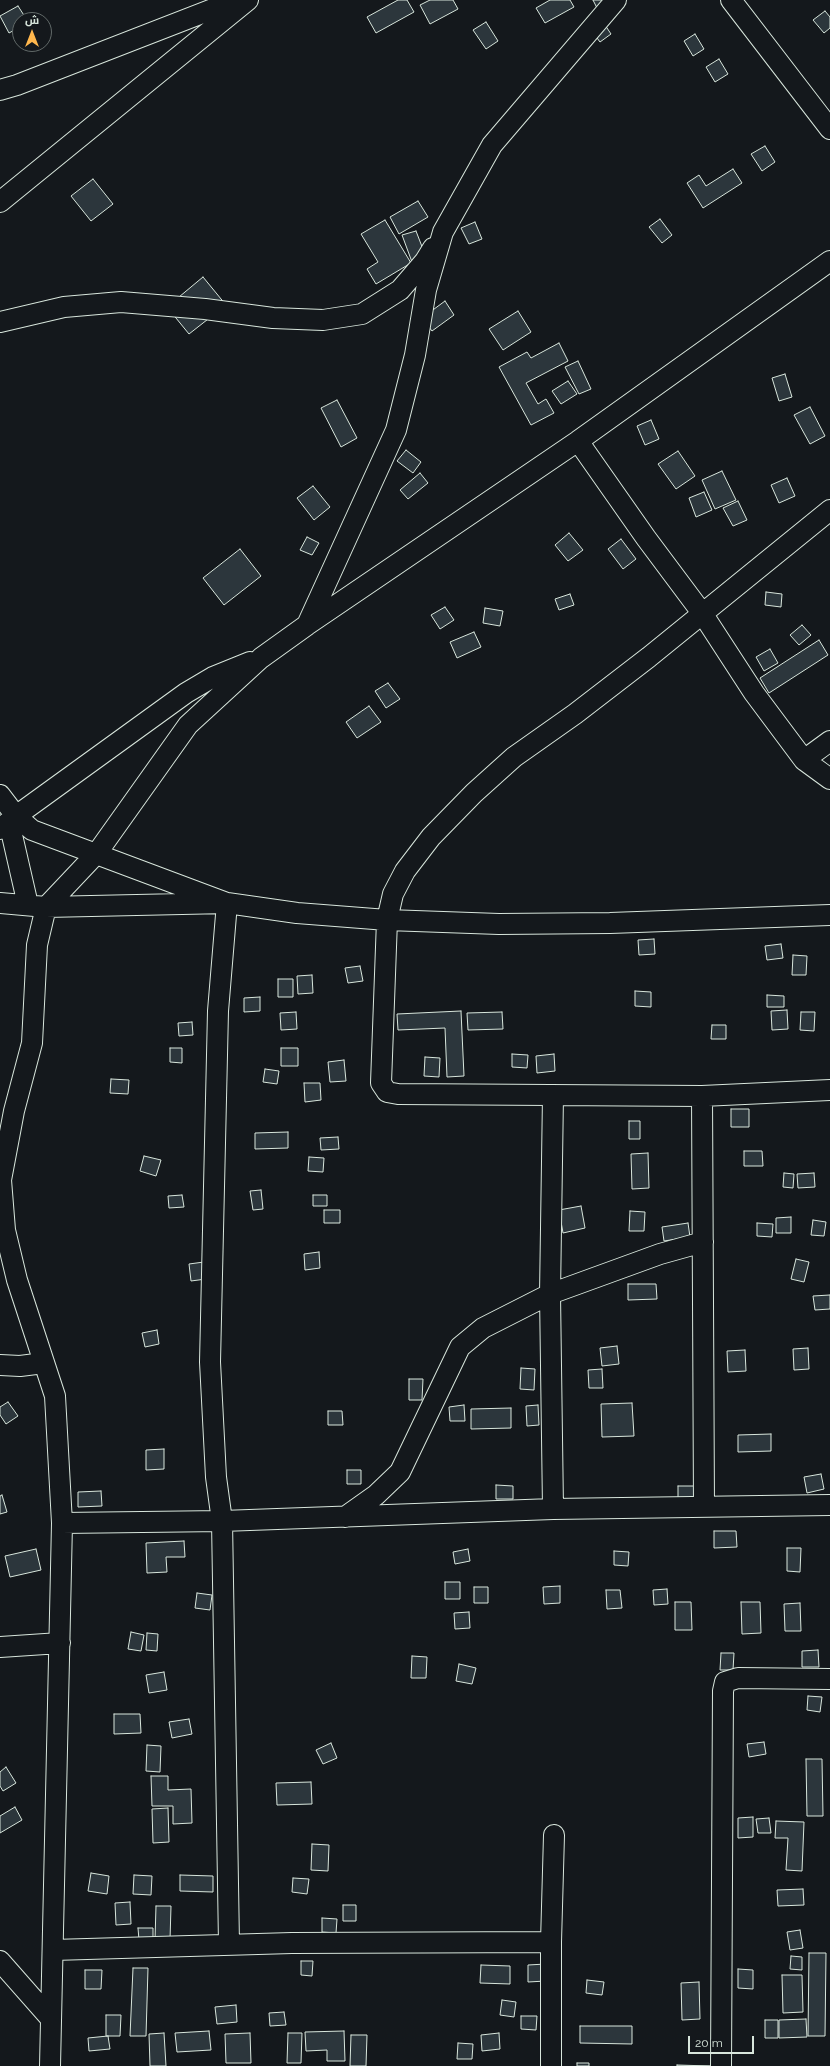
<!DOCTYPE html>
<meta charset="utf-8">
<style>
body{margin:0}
#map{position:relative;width:830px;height:2066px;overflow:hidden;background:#14181c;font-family:Raleway,Cairo,sans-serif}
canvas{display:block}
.north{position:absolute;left:12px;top:12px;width:40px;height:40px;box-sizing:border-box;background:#14181c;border:1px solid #626a69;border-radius:50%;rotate:0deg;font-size:11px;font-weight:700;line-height:16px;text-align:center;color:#d8e6dc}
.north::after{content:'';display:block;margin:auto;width:14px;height:18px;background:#ffb74d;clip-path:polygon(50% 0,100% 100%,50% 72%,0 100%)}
.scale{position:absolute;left:688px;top:2036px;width:66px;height:18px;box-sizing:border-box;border:2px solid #d8e6dc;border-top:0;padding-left:5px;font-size:12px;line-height:14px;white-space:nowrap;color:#d8e6dc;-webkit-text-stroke:3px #14181c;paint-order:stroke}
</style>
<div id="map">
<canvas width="830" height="2066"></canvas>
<div class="north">ش</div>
<div class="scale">20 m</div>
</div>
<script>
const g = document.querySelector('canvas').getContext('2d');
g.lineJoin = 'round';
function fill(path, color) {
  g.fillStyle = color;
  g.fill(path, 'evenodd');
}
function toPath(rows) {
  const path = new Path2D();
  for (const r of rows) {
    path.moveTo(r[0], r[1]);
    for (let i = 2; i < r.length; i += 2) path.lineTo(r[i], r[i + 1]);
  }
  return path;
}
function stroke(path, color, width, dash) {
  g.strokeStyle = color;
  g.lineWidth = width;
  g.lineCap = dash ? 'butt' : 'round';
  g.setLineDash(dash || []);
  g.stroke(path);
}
const building = toPath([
 [398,0,407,0,414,12,376,33,367,17,398,0],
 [430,0,453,0,458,9,430,24,420,5,430,0],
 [550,0,570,0,574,7,545,23,536,8,550,0],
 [593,0,616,0,597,8,593,0],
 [18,6,27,20,20,20,20,27,9,33,0,16,18,6],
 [825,11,830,17,830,28,824,33,813,20,825,11],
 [601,19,611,34,600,42,589,27,601,19],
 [486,22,498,41,486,49,473,30,486,22],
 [695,34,704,49,693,56,684,41,695,34],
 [719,59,728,74,715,82,706,67,719,59],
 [765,146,775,162,762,171,751,154,765,146],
 [733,169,742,183,703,208,687,183,699,175,706,186,733,169],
 [93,179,113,204,91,221,71,196,93,179],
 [418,201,428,217,399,234,390,217,418,201],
 [660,219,672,235,662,243,649,227,660,219],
 [385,220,411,263,376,284,367,269,378,262,361,234,385,220],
 [475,222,482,239,469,244,461,228,475,222],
 [416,231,426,257,412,262,402,235,416,231],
 [203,277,226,305,189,334,167,307,203,277],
 [445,301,454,315,432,331,422,318,445,301],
 [518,311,531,332,503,350,489,329,518,311],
 [559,343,568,361,526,383,538,404,546,399,554,413,531,425,499,367,527,352,531,358,559,343],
 [578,361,591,389,579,394,565,367,578,361],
 [785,374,792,397,779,401,772,378,785,374],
 [568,381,577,394,561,404,552,391,568,381],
 [337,400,357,438,341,447,321,408,337,400],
 [810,407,825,436,810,444,794,415,810,407],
 [651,420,659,439,645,445,637,426,651,420],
 [406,450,421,462,413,473,397,461,406,450],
 [678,451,695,476,676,489,658,464,678,451],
 [722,471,736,500,715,509,702,480,722,471],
 [420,473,428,483,408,499,400,490,420,473],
 [787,478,795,496,779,503,771,485,787,478],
 [313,486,330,507,314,520,297,498,313,486],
 [704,492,712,510,696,517,689,498,704,492],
 [738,501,747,520,733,526,723,508,738,501],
 [569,533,583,550,568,561,555,545,569,533],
 [307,537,319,543,312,555,300,550,307,537],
 [621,539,636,559,623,569,608,549,621,539],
 [240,549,261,576,224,605,203,578,240,549],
 [766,592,782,594,781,607,765,605,766,592],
 [570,594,574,605,559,610,555,599,570,594],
 [445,607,454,620,440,629,431,615,445,607],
 [485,608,503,611,500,626,483,623,485,608],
 [802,625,811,635,799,645,790,635,802,625],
 [474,632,481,647,457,658,450,642,474,632],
 [819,640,828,655,769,693,760,678,819,640],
 [770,649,778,663,764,671,756,657,770,649],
 [388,683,400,699,386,708,375,691,388,683],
 [369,706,381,722,357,738,346,722,369,706],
 [654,939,655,954,639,955,638,940,654,939],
 [781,944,783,958,767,960,765,946,781,944],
 [793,955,807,956,806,975,792,975,793,955],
 [360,966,363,981,348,983,345,968,360,966],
 [312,975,313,993,298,994,297,976,312,975],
 [278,979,293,979,293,997,278,997,278,979],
 [635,991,651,992,651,1007,635,1006,635,991],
 [767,995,784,996,784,1007,767,1007,767,995],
 [260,997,260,1011,244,1012,244,998,260,997],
 [787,1010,788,1029,772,1030,771,1011,787,1010],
 [461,1011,464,1076,447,1077,445,1028,398,1030,397,1014,461,1011],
 [296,1012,297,1029,281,1030,280,1013,296,1012],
 [502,1012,503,1029,468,1030,467,1013,502,1012],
 [801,1012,815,1012,814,1031,800,1030,801,1012],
 [192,1022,193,1035,179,1036,178,1023,192,1022],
 [712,1025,726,1025,726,1039,711,1039,712,1025],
 [170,1048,182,1048,182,1063,170,1062,170,1048],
 [281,1048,298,1048,298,1066,281,1066,281,1048],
 [512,1054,528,1055,527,1068,512,1067,512,1054],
 [554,1054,555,1071,537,1073,536,1056,554,1054],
 [425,1057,440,1058,439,1077,424,1076,425,1057],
 [344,1060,346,1081,330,1082,328,1062,344,1060],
 [265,1069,279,1071,277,1084,263,1082,265,1069],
 [111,1079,129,1080,128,1094,110,1093,111,1079],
 [304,1083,320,1083,321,1100,305,1102,304,1083],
 [731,1109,749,1109,749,1127,731,1127,731,1109],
 [629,1121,640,1121,640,1139,629,1139,629,1121],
 [288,1132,288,1148,255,1149,255,1133,288,1132],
 [338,1137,339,1149,321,1150,320,1138,338,1137],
 [744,1151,762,1151,763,1166,744,1166,744,1151],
 [648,1153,649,1188,632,1189,631,1154,648,1153],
 [144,1156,161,1160,156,1176,140,1171,144,1156],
 [309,1157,324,1158,323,1172,308,1171,309,1157],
 [784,1173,794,1174,793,1188,783,1187,784,1173],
 [814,1173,815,1187,798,1188,797,1174,814,1173],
 [261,1190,263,1209,253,1210,250,1191,261,1190],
 [182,1195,184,1207,169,1208,168,1196,182,1195],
 [313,1195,327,1195,327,1206,313,1206,313,1195],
 [581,1206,585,1228,563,1233,559,1210,581,1206],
 [324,1210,340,1210,340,1223,324,1223,324,1210],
 [630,1211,645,1212,644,1231,629,1231,630,1211],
 [791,1217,791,1233,776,1233,776,1218,791,1217],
 [813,1220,826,1222,824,1236,811,1235,813,1220],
 [688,1223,690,1237,664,1241,662,1227,688,1223],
 [757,1223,773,1224,772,1237,757,1236,757,1223],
 [319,1252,320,1268,305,1270,304,1254,319,1252],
 [796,1259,809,1262,804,1282,791,1279,796,1259],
 [204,1262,206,1279,191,1281,189,1264,204,1262],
 [628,1284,656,1284,657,1299,628,1300,628,1284],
 [830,1295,830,1309,815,1310,813,1296,830,1295],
 [157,1330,159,1344,145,1347,142,1333,157,1330],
 [617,1346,619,1364,602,1366,600,1348,617,1346],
 [808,1348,809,1369,794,1370,793,1349,808,1348],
 [745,1350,746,1371,728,1372,727,1351,745,1350],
 [521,1368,535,1369,534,1390,520,1389,521,1368],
 [602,1369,603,1388,589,1388,588,1370,602,1369],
 [409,1379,423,1379,422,1400,409,1400,409,1379],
 [8,1402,18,1416,6,1424,0,1415,0,1407,8,1402],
 [632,1403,634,1436,602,1437,601,1404,632,1403],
 [464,1405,465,1421,450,1421,449,1407,464,1405],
 [538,1405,539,1425,527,1426,526,1406,538,1405],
 [511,1408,511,1428,471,1429,471,1409,511,1408],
 [328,1411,342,1411,343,1425,328,1425,328,1411],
 [771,1434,771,1451,738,1452,738,1435,771,1434],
 [164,1449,164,1469,146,1470,146,1450,164,1449],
 [347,1470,361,1470,361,1484,347,1484,347,1470],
 [821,1474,824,1489,807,1493,804,1477,821,1474],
 [496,1485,513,1486,513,1499,496,1499,496,1485],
 [678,1486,694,1486,694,1500,678,1501,678,1486],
 [101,1491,102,1506,78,1507,78,1492,101,1491],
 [2,1495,7,1512,0,1514,0,1496,2,1495],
 [714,1531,736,1531,737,1547,714,1548,714,1531],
 [184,1541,185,1557,166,1557,167,1572,147,1573,146,1543,184,1541],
 [787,1548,801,1548,800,1572,787,1571,787,1548],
 [36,1549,41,1570,10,1577,5,1556,36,1549],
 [468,1549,470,1561,455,1564,453,1552,468,1549],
 [614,1551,629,1552,628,1566,614,1565,614,1551],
 [445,1582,460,1582,460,1599,445,1599,445,1582],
 [560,1586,560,1603,544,1604,543,1587,560,1586],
 [474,1587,488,1587,488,1603,474,1603,474,1587],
 [667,1589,668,1604,654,1605,653,1590,667,1589],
 [606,1590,620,1590,622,1608,607,1609,606,1590],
 [197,1593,212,1595,210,1610,195,1608,197,1593],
 [675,1602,691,1602,692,1630,675,1630,675,1602],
 [741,1602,760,1602,761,1633,742,1634,741,1602],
 [800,1603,801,1631,785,1631,784,1604,800,1603],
 [469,1612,470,1628,455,1629,454,1613,469,1612],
 [131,1632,144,1635,141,1651,128,1649,131,1632],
 [147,1633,158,1634,157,1651,146,1650,147,1633],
 [818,1650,819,1667,802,1667,802,1651,818,1650],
 [721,1653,734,1653,733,1670,720,1670,721,1653],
 [412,1656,427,1657,426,1678,411,1678,412,1656],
 [459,1664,476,1668,472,1684,456,1681,459,1664],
 [164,1672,167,1690,149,1693,146,1675,164,1672],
 [808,1696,822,1697,820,1712,807,1710,808,1696],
 [114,1714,140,1714,141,1733,114,1734,114,1714],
 [189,1719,192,1734,172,1738,169,1722,189,1719],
 [764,1742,766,1754,749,1757,747,1744,764,1742],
 [331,1743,337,1758,323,1764,316,1750,331,1743],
 [147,1745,161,1746,160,1772,146,1771,147,1745],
 [806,1759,822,1759,823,1816,807,1816,806,1759],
 [6,1767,16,1783,3,1791,0,1786,0,1772,6,1767],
 [151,1776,168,1776,168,1790,191,1789,192,1823,173,1824,173,1806,152,1806,151,1776],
 [311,1782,312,1804,277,1805,276,1783,311,1782],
 [15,1807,22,1820,0,1833,0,1816,15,1807],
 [168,1808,169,1842,153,1843,152,1809,168,1808],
 [753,1817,753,1837,738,1838,738,1818,753,1817],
 [769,1818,771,1833,758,1833,756,1819,769,1818],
 [776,1821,804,1822,802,1871,786,1870,788,1838,775,1838,776,1821],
 [312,1844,329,1845,328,1871,311,1870,312,1844],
 [91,1873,109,1876,107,1894,88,1891,91,1873],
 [134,1875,152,1876,151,1895,133,1894,134,1875],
 [180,1875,213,1876,213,1892,180,1891,180,1875],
 [293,1878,309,1879,307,1894,292,1892,293,1878],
 [803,1889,804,1905,778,1906,777,1890,803,1889],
 [130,1902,131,1924,116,1925,115,1903,130,1902],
 [343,1905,356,1905,356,1921,343,1921,343,1905],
 [156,1906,171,1906,170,1940,155,1940,156,1906],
 [322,1918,337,1919,336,1933,322,1932,322,1918],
 [138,1928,153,1928,153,1940,139,1940,138,1928],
 [800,1930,803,1948,790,1950,787,1932,800,1930],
 [809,1953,826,1953,825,2036,808,2036,809,1953],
 [791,1956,802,1957,802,1970,790,1969,791,1956],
 [301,1961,313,1961,312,1976,301,1975,301,1961],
 [546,1964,546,1981,528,1982,528,1965,546,1964],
 [481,1965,510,1966,510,1984,480,1983,481,1965],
 [133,1968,148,1968,146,2036,130,2036,133,1968],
 [738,1969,753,1970,753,1989,738,1988,738,1969],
 [85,1970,102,1970,101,1989,85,1989,85,1970],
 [782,1975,802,1975,803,2012,783,2013,782,1975],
 [587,1980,604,1982,602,1995,586,1993,587,1980],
 [699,1982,700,2019,682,2020,681,1983,699,1982],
 [502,2000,516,2002,514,2017,500,2015,502,2000],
 [236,2005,237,2022,217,2024,215,2007,236,2005],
 [284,2012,286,2025,270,2026,269,2013,284,2012],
 [106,2015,121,2015,120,2036,106,2036,106,2015],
 [521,2016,537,2016,536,2030,521,2029,521,2016],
 [806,2019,807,2037,779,2038,779,2020,806,2019],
 [765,2020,778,2020,778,2038,765,2038,765,2020],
 [580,2026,632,2026,632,2044,580,2043,580,2026],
 [209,2031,211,2050,177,2052,175,2033,209,2031],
 [344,2031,345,2061,327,2061,327,2050,306,2051,305,2032,344,2031],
 [164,2033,166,2066,150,2066,149,2034,164,2033],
 [250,2033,251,2063,226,2063,225,2034,250,2033],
 [288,2033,302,2033,301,2063,287,2063,288,2033],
 [499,2033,500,2049,482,2051,481,2035,499,2033],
 [351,2035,367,2035,366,2066,350,2066,351,2035],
 [108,2036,110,2049,89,2051,88,2038,108,2036],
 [458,2043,473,2044,472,2059,457,2059,458,2043],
 [577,2063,589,2063,589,2066,577,2066,577,2063],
 [677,2065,710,2066,677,2066,677,2065]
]);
fill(building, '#2c363c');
stroke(building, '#d8e6dc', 1);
const minor = toPath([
 [731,0,830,129],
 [0,90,17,85,236,0],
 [0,202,248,0],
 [0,322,64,307,121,302,205,309,273,318,323,320,362,314,400,290,425,261,433,248],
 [578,441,646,538,702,613,754,693,804,760,830,779],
 [830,510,649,657,575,714,514,757,474,793,431,837,405,871,393,894,387,920,381,1083,387,1092,398,1094,702,1096,830,1090],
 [307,625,396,430,415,355,426,290,443,232,492,145,616,0],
 [804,760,830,741],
 [0,795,16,816,32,830,227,903,297,913,387,920,499,924,610,923,830,915],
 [9,822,28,905],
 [0,829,16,816,186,693,213,677,250,662],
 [0,903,46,907,227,903,218,1011,210,1362,216,1477,222,1521,229,1944],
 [702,1096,704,1506],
 [0,1365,20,1366,44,1363],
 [553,1509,550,1294,553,1095],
 [345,1517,376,1495,400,1472,460,1347,483,1328,550,1294,660,1254,703,1242],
 [62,1523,222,1521,553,1509,830,1505],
 [0,1647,60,1643],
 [53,1950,292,1943,551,1942],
 [0,1961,51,2019],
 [50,2066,62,1523,55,1396,17,1280,5,1230,1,1180,14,1111,32,1043,37,945,46,907,97,853,188,725,261,658,307,625,578,441,830,261],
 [551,2066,551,1942,554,1835],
 [721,2066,723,1691,725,1682,738,1678,830,1679]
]);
stroke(minor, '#d8e6dc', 22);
stroke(minor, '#14181c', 20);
</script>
